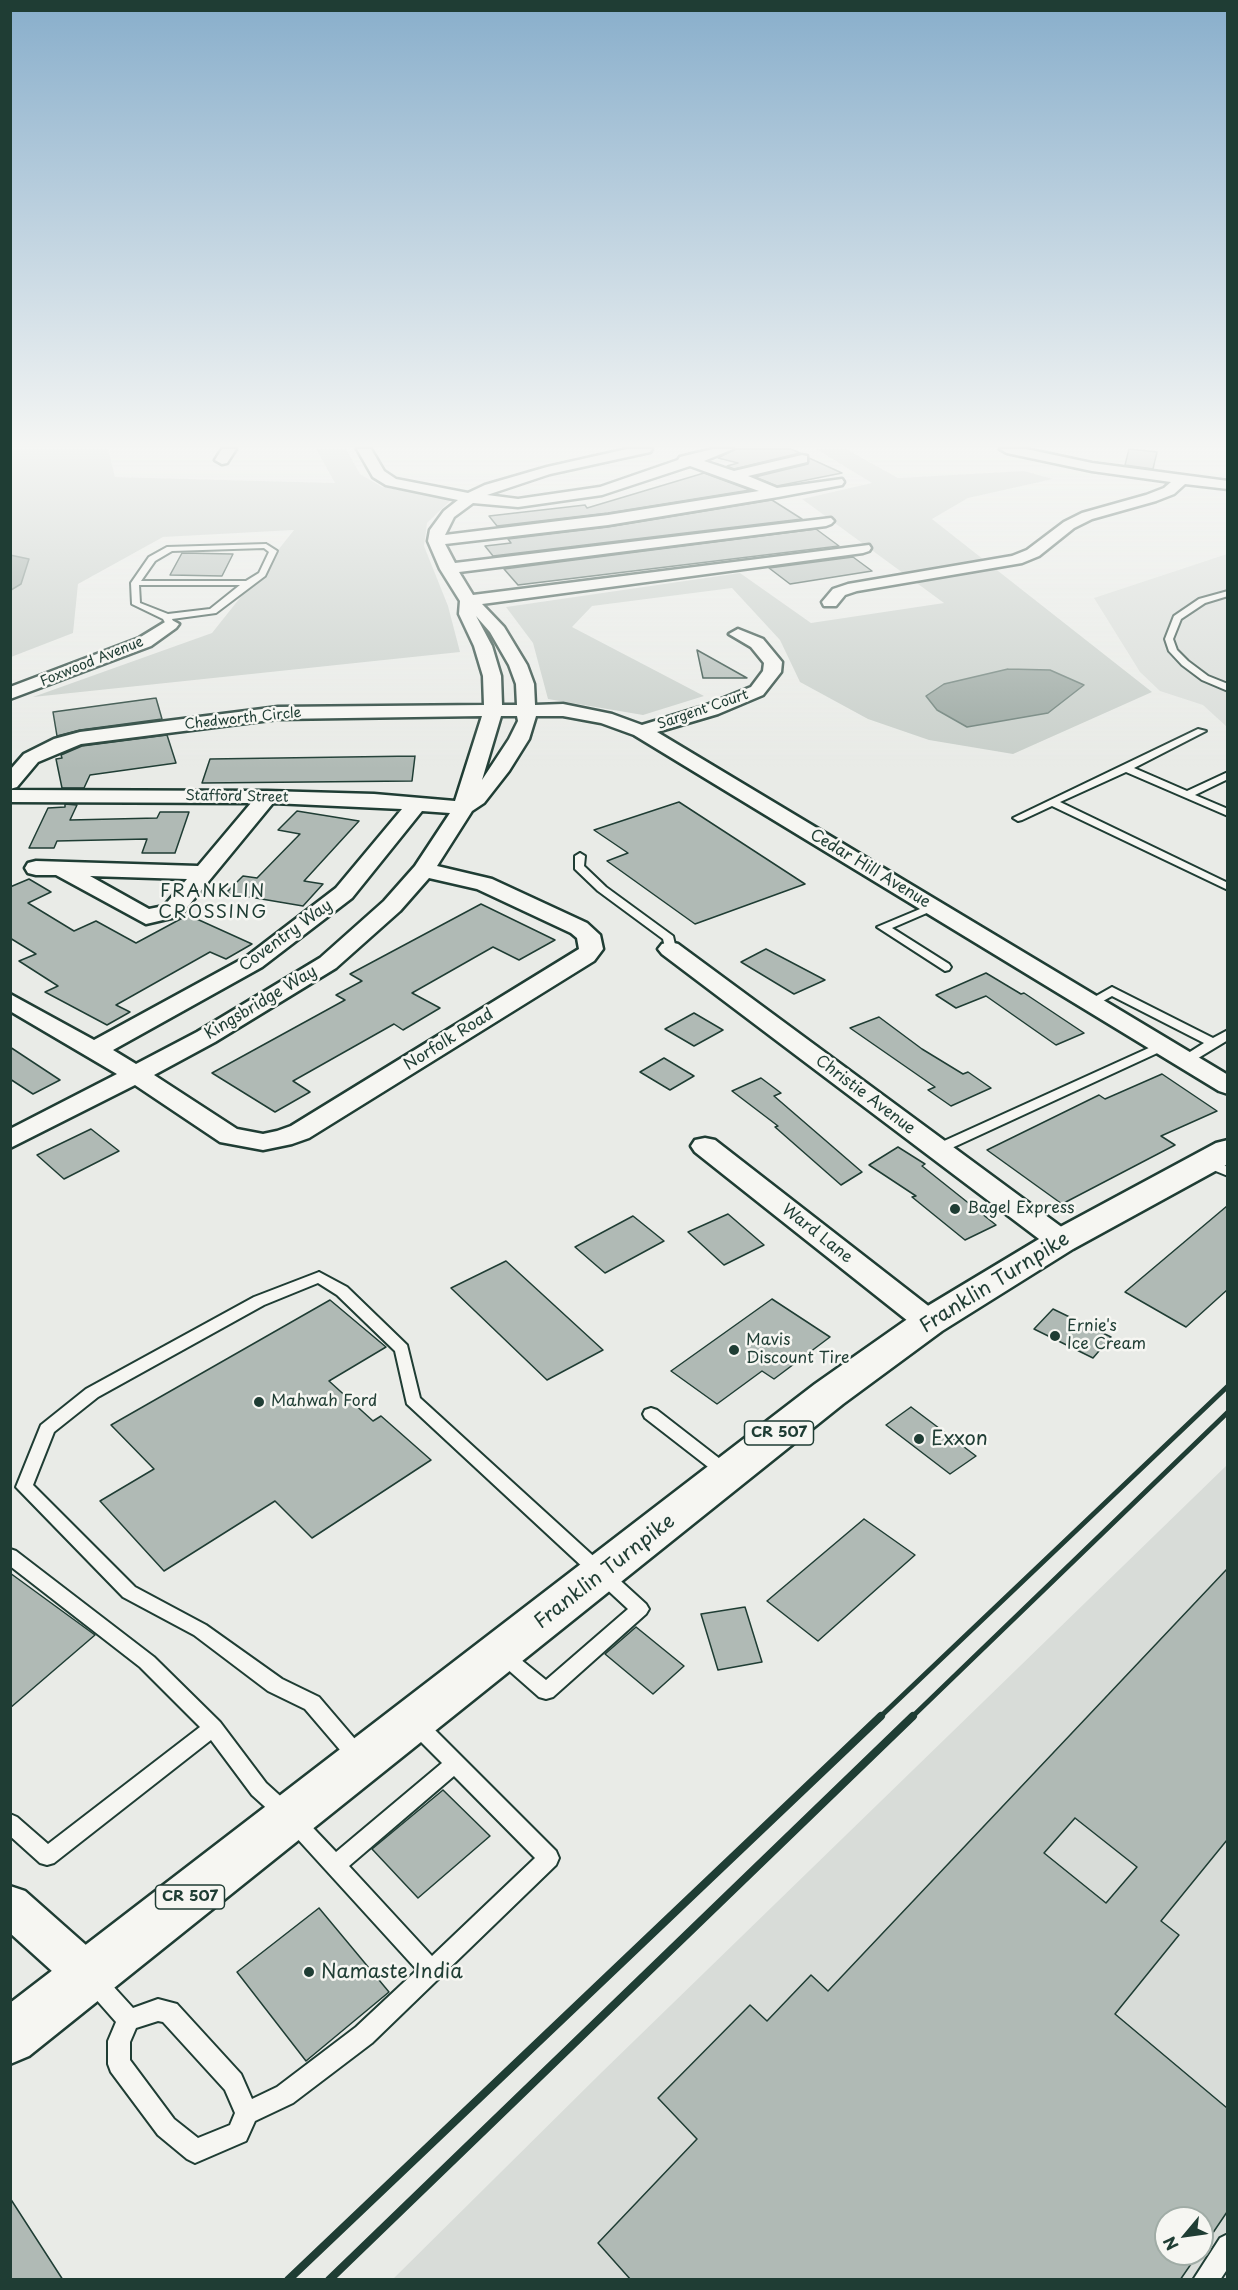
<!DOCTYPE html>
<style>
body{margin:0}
#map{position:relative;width:1238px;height:2290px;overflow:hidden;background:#e9ebe7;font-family:"Playpen Sans",sans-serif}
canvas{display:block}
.frame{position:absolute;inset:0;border:12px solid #1f3d34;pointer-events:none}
.north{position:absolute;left:1154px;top:2206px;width:60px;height:60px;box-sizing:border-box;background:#f6f6f2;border:2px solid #a0aca6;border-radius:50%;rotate:241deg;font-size:16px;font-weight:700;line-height:24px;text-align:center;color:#1f3d34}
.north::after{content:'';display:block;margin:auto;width:21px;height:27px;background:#1f3d34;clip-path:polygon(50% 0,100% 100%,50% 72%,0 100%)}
</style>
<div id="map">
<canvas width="1238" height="2290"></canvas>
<div class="frame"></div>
<div class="north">N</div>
</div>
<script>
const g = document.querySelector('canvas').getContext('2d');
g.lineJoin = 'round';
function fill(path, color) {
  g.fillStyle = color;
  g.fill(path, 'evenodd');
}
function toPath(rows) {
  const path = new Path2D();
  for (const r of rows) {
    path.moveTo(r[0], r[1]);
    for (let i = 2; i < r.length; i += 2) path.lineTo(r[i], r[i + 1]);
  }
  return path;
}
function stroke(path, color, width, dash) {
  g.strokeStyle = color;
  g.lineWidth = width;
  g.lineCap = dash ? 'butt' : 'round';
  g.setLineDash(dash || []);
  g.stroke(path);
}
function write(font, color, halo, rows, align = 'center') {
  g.font = font + ' "Playpen Sans",sans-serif';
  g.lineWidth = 5;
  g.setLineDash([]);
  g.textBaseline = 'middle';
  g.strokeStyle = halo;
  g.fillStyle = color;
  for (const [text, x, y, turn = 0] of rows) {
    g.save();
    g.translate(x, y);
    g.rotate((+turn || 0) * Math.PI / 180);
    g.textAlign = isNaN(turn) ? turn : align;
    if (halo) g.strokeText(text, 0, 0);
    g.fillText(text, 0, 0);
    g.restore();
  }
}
fill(toPath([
 [1227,554,1227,727,1203,705,1160,691,1140,672,1094,598],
 [1227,1465,1227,2279,392,2280,602,2072],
 [1166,2218,1202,2218,1202,2254,1166,2254]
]), '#d8dcd8');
fill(toPath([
 [11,449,108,449,115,477,335,483,316,449,346,449,360,474,382,487,452,499,427,523,424,546,448,606,460,652,33,697,212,633,294,530,163,537,78,584,73,633,11,657],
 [816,449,846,449,898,478,1024,471,1053,479,968,498,932,519,1152,692,1013,754,929,740,868,719,800,682,780,640,732,588,592,606,572,627,704,696,643,715,548,699,533,643,506,607,740,573,811,623,944,603,802,499,872,483]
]), '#c7cec9');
const water = toPath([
 [10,555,29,559,21,584,11,590,10,555],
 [1008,669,1050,670,1084,685,1048,713,967,727,937,710,926,696,944,684,1008,669]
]);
fill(water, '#99a6a0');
stroke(water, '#687c75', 1.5);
const building = toPath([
 [735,449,791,449,800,453,734,469,727,466,738,463,718,458,735,449],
 [1129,449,1157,452,1153,469,1125,465,1129,449],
 [809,458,842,473,777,486,755,477,808,464,809,458],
 [704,473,750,490,608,513,497,526,489,516,585,505,587,508,704,473],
 [772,500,802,519,493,556,485,546,511,543,508,539,608,527,772,500],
 [816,529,839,546,518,585,504,569,816,529],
 [182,553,233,554,222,576,170,575,182,553],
 [853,557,872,571,790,584,769,568,853,557],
 [697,650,747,678,703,678,697,650],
 [156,698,162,719,80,730,57,736,53,712,156,698],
 [167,735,176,763,90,775,84,788,62,788,56,759,62,758,61,755,82,746,167,735],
 [415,756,412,781,202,783,210,759,415,756],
 [679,802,805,884,695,924,607,861,628,853,594,830,679,802],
 [65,804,77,805,70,820,157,818,160,812,189,812,175,853,142,853,147,839,57,841,54,848,29,848,48,808,65,807,65,804],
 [297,811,359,821,304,881,323,884,303,906,226,893,243,876,257,878,300,834,278,830,297,811],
 [29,879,51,892,28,903,74,931,96,921,136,943,188,915,252,944,226,959,210,952,116,1005,130,1012,107,1025,45,992,58,986,19,961,36,954,10,938,10,887,29,879],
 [481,904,555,940,519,960,493,947,412,993,440,1008,403,1030,394,1024,293,1081,310,1092,275,1112,212,1073,345,1000,336,995,362,981,350,974,481,904],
 [766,949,825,980,794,994,741,962,766,949],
 [986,973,1021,994,1024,993,1084,1033,1056,1045,986,996,956,1008,936,995,986,973],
 [694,1013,723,1030,694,1046,665,1029,694,1013],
 [879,1017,922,1049,963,1074,968,1072,991,1088,951,1106,928,1090,935,1087,850,1028,879,1017],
 [10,1047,60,1080,33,1094,10,1079,10,1047],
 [664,1058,694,1076,670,1090,640,1072,664,1058],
 [1162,1074,1217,1111,1161,1136,1175,1145,1062,1204,987,1150,1099,1095,1105,1099,1162,1074],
 [761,1078,781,1093,774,1096,862,1172,841,1185,775,1127,778,1126,732,1091,761,1078],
 [91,1129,119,1151,64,1179,37,1155,91,1129],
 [898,1147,925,1164,922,1166,996,1225,965,1240,912,1197,916,1196,869,1165,898,1147],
 [1227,1206,1227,1290,1186,1327,1125,1292,1227,1206],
 [728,1214,764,1245,724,1265,688,1232,728,1214],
 [633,1216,664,1241,605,1273,575,1247,633,1216],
 [506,1261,603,1350,547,1380,451,1288,506,1261],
 [772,1299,830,1337,774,1379,762,1371,717,1404,671,1371,772,1299],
 [330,1300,386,1347,329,1381,373,1421,381,1416,431,1460,312,1538,275,1501,164,1571,100,1501,154,1469,111,1425,330,1300],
 [1053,1309,1111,1337,1093,1358,1034,1329,1053,1309],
 [911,1407,976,1456,950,1474,886,1425,911,1407],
 [864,1519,915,1555,818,1641,767,1601,864,1519],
 [1227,1569,1227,1840,1161,1921,1179,1935,1115,2014,1227,2108,1227,2212,1202,2249,1202,2218,1166,2218,1166,2254,1198,2254,1180,2280,631,2280,598,2243,697,2139,658,2098,750,2005,767,2021,811,1975,828,1991,1227,1569],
 [1075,1818,1137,1867,1106,1903,1044,1853,1075,1818],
 [10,1573,95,1635,10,1708,10,1573],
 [745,1607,762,1662,718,1670,701,1614,745,1607],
 [636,1627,684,1666,653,1694,605,1654,636,1627],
 [443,1790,490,1836,418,1898,372,1849,443,1790],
 [319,1908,389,1992,306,2061,237,1972,319,1908],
 [10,2198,63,2280,10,2280,10,2198]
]);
fill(building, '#b0bab5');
stroke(building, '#1f3d34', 1.5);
const lane = toPath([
 [266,544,277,551,265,576,216,613,172,619,174,624,170,627,167,626,163,619,132,604,131,583,149,557,167,547,266,544],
 [264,548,269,552,259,573,246,581,141,581,155,561,172,551,264,548],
 [139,585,240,585,210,609,168,614,140,603,139,585],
 [1228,591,1228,596,1205,603,1181,619,1173,639,1177,650,1188,661,1208,676,1228,684,1228,691,1202,680,1182,665,1169,651,1165,639,1174,616,1199,599,1228,591],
 [1198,729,1206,731,1134,768,1187,791,1228,772,1228,779,1195,795,1228,809,1228,816,1126,772,1060,802,1228,883,1228,890,1052,806,1022,820,1018,821,1013,818,1198,729],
 [580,853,585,856,584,866,606,887,673,936,676,949,674,951,666,951,663,939,598,891,575,869,575,856,580,853],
 [932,904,936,905,936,909,892,928,949,964,951,967,949,970,945,971,877,927,932,904],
 [1112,987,1213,1038,1228,1030,1228,1040,1190,1063,1182,1063,1180,1060,1182,1057,1204,1043,1112,996,1094,1006,1086,1006,1084,1003,1112,987],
 [1162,1042,1166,1043,1168,1046,1166,1049,943,1152,938,1153,931,1149,933,1146,1162,1042],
 [1206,1158,1228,1167,1228,1176,1201,1165,1199,1162,1201,1159,1206,1158],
 [319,1272,347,1287,407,1345,420,1398,646,1604,649,1609,646,1614,553,1697,546,1699,539,1697,497,1660,494,1655,497,1650,503,1647,509,1650,546,1680,628,1609,407,1404,395,1351,337,1295,318,1283,264,1305,98,1397,54,1432,33,1485,135,1587,206,1625,282,1679,319,1697,366,1752,369,1758,366,1764,359,1767,352,1764,305,1709,268,1691,194,1635,123,1597,16,1487,41,1425,86,1389,254,1297,319,1272],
 [651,1408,657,1410,733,1469,735,1473,733,1477,727,1479,721,1477,645,1418,643,1414,645,1410,651,1408],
 [10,1549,16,1551,154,1657,220,1722,266,1783,298,1812,336,1852,442,1763,410,1731,407,1725,410,1719,417,1717,424,1719,556,1851,559,1858,556,1865,372,2043,293,2103,255,2121,246,2141,195,2163,187,2159,158,2135,111,2072,108,2064,108,2041,116,2022,86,1988,83,1981,86,1974,94,1971,102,1974,133,2008,158,1999,177,2004,241,2074,252,2099,277,2087,356,2027,417,1970,284,1824,252,1795,211,1740,54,1863,47,1865,40,1863,10,1836,10,1814,17,1817,48,1844,200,1727,140,1667,10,1566,10,1549],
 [454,1776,535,1858,432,1956,349,1866,454,1776],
 [158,2021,163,2022,225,2090,235,2113,230,2125,198,2138,174,2119,130,2060,130,2042,136,2028,158,2021],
 [1228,2234,1228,2268,1220,2280,1193,2280,1220,2238,1228,2234]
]);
const street = toPath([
 [222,449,236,449,227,463,222,464,215,460,222,449],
 [357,449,371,449,384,471,396,479,468,493,485,485,547,467,627,449,652,449,650,452,550,474,487,495,518,499,600,487,678,460,680,457,713,449,733,449,704,461,734,471,802,455,807,456,807,462,748,476,777,488,842,479,844,482,842,485,778,497,608,525,445,544,455,563,831,518,834,521,831,524,826,526,459,572,473,595,869,545,871,548,869,551,863,553,482,604,504,627,527,665,534,684,535,705,563,704,612,714,642,725,704,706,751,687,763,671,764,663,751,647,729,634,738,629,763,639,782,662,781,672,763,695,718,714,657,732,1228,1075,1228,1094,1219,1091,634,735,601,723,563,716,536,716,529,739,509,771,484,803,472,811,437,866,492,879,587,923,600,935,603,949,594,961,309,1138,292,1144,263,1150,220,1142,135,1085,10,1148,10,1129,117,1074,10,1011,10,994,94,1040,246,957,336,888,402,809,273,803,180,916,146,924,56,875,36,875,28,873,25,868,28,863,36,861,198,866,251,803,10,802,10,790,267,791,374,794,455,801,482,716,278,719,81,744,38,762,17,787,10,789,10,770,24,754,54,739,80,732,278,707,484,705,483,676,474,646,459,614,460,601,440,569,428,541,430,530,444,511,458,500,386,485,373,477,357,449],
 [690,466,759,491,608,515,445,535,454,517,473,503,518,507,602,495,690,466],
 [476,616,490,632,509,665,516,684,517,705,502,705,501,676,492,646,476,616],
 [501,716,517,716,518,721,509,739,482,780,501,716],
 [422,811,450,813,415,866,384,901,320,958,197,1032,136,1064,113,1050,262,967,352,898,422,811],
 [90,876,187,879,164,906,149,909,90,876],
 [429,878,477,889,571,933,577,938,579,949,291,1126,277,1131,263,1134,237,1129,154,1075,215,1042,336,968,400,911,429,878],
 [1000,449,1026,449,1092,463,1228,481,1228,489,1185,484,1174,494,1156,501,1092,519,1074,528,1039,556,1022,563,857,591,845,595,836,606,824,606,822,602,833,589,848,584,1012,556,1027,550,1064,522,1082,513,1146,495,1164,488,1171,482,1092,471,1007,453,1000,449],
 [170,619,179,624,176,628,151,646,10,699,10,687,139,638,170,619],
 [670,942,678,944,1071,1234,1075,1241,1071,1248,1061,1250,1051,1248,662,954,658,949,662,944,670,942],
 [705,1138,715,1140,940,1315,944,1322,940,1329,929,1333,918,1329,695,1152,691,1146,695,1140,705,1138],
 [10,1886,25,1891,104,1961,110,1976,104,1991,89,1997,74,1991,10,1933,10,1886]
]);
const primary = toPath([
 [1228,1140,1228,1164,1073,1249,942,1331,843,1404,29,2056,10,2064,10,2003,815,1384,916,1313,1049,1233,1216,1143,1228,1140]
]);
stroke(lane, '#1f3d34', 4);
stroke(street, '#1f3d34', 5);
stroke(primary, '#1f3d34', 5);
fill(lane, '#f6f6f2');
fill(street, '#f6f6f2');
fill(primary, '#f6f6f2');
stroke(toPath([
 [880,1717,1228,1386],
 [912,1717,1228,1412]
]), '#1f3d34', 5);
stroke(toPath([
 [288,2280,881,1716],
 [329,2280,913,1716]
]), '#1f3d34', 8);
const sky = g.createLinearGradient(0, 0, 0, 769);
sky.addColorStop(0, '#88aecb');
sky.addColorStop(0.58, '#f5f6f4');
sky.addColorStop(1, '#f5f6f400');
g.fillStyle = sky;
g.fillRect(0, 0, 1238, 769);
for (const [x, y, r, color] of [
 [955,1209,6,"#1f3d34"],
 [1055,1336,6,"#1f3d34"],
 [734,1350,6,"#1f3d34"],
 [259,1402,6,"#1f3d34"],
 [919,1439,6,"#1f3d34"],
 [309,1972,6,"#1f3d34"]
]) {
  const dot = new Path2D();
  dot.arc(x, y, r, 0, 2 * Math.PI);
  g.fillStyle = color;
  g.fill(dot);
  stroke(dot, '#f6f6f2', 2);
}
write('14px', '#1f3d34', '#f6f6f2', [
 ["Foxwood Avenue",92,662,-22],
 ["Sargent Court",703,710,-19],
 ["Chedworth Circle",243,719,-6],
 ["Stafford Street",237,797,1]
]);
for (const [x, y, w] of [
 [779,1433,69],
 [190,1897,69]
]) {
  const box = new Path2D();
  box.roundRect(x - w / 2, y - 12, w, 24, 4.5);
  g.fillStyle = '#f6f6f2';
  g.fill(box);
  stroke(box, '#1f3d34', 1.5);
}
write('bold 15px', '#1f3d34', null, [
 ["CR 507",779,1433],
 ["CR 507",190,1897]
]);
write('16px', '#1f3d34', '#f6f6f2', [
 ["Cedar Hill Avenue",870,869,31],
 ["Coventry Way",286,936,-36],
 ["Kingsbridge Way",261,1003,-31],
 ["Norfolk Road",449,1040,-32],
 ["Christie Avenue",865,1095,37],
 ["Ward Lane",817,1234,38]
]);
write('16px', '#1f3d34', '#f6f6f2', [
 ["Bagel Express",967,1209],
 ["Ernie's",1067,1327],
 ["Ice Cream",1067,1345],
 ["Mavis",746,1341],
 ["Discount Tire",746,1359],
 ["Mahwah Ford",271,1402]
], 'left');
g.letterSpacing = '1.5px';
write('18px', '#1f3d34', '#f6f6f2', [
 ["FRANKLIN",213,892],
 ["CROSSING",213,913]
]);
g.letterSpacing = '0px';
write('20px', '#1f3d34', '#f6f6f2', [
 ["Franklin Turnpike",995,1283,-32],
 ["Franklin Turnpike",605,1572,-38]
]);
write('20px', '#1f3d34', '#f6f6f2', [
 ["Exxon",931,1439],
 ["Namaste India",321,1972]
], 'left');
</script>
